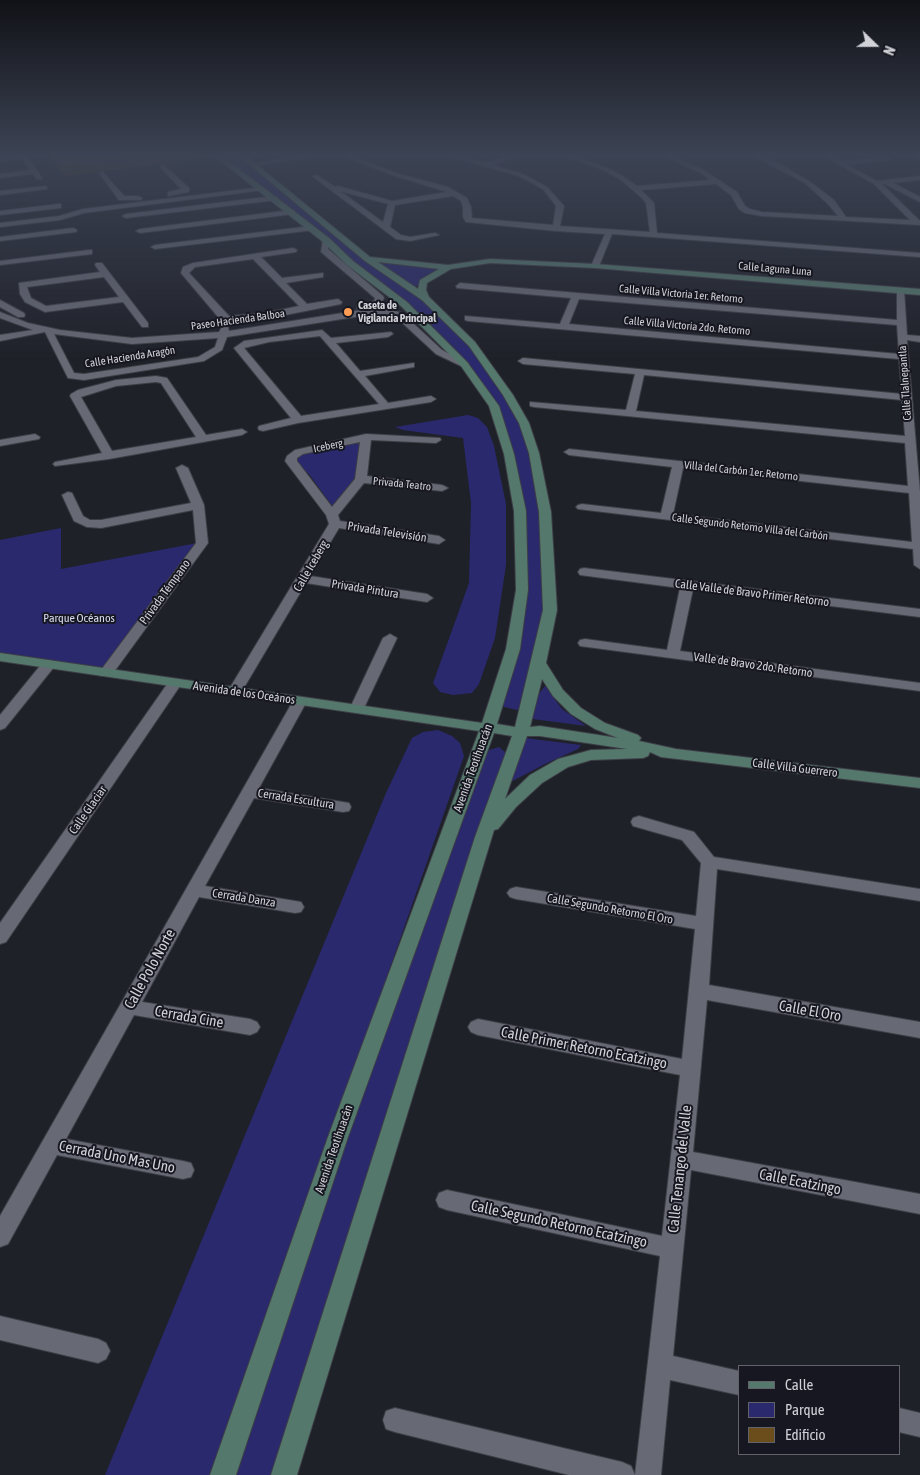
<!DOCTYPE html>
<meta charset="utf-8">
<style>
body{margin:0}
#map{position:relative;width:920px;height:1475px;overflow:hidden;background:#1f2129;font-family:"Asap Condensed",sans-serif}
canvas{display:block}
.legend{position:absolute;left:738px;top:1365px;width:162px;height:90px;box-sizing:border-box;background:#161720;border:1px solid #61626a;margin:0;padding:6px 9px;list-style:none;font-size:15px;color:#d1d2d8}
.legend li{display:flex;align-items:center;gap:10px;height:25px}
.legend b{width:25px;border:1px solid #61626a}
.north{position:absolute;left:850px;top:20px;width:50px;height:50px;-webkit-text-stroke:4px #161720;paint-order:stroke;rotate:112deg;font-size:14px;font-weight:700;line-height:20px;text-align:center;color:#d1d2d8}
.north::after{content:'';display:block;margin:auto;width:18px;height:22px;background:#d1d2d8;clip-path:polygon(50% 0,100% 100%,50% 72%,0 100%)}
</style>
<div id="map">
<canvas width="920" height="1475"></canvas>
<ul class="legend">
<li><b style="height:6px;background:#55786d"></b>Calle</li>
<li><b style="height:14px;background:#2a296e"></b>Parque</li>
<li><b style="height:14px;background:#6a4d1b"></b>Edificio</li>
</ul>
<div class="north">N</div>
</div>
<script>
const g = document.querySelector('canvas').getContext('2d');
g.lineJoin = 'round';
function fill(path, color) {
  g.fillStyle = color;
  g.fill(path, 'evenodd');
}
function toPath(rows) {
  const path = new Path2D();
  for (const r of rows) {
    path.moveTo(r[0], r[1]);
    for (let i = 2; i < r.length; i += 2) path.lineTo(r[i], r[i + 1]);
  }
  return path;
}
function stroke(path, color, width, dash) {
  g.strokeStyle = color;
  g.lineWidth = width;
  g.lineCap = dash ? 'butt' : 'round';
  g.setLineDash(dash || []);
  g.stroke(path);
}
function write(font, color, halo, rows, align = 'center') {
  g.font = font + ' "Asap Condensed",sans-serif';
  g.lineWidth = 4;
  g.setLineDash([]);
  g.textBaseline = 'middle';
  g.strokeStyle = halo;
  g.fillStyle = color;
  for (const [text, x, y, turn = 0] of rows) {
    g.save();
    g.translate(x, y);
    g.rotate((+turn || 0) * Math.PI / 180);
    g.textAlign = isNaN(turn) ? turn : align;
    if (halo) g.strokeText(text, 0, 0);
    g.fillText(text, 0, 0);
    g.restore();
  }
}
fill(toPath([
 [218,155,237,156,421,298,471,349,508,401,522,427,539,498,545,611,524,704,517,710,500,706,526,593,503,423,468,364,381,284,261,186],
 [377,261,439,269,419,285,411,287],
 [468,415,478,418,487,427,494,446,506,504,506,565,495,638,479,684,472,693,453,695,440,692,433,683,469,583,471,503,463,438,403,430,395,427],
 [361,442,355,480,333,507,309,474,291,461,299,452],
 [61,528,61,569,197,543,103,673,0,658,0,540],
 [545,686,562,709,586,726,533,719,530,716,538,695],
 [438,730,452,736,460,743,464,756,213,1475,105,1475,386,793,412,738,423,732],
 [527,738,533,739,581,745,578,749,545,764,507,784,523,741],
 [499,747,506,753,278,1475,227,1475,476,776,489,750]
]), '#2a296e');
const street = toPath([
 [17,155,27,155,42,178,41,179,37,179,33,174,0,178,0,174,30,170,22,158,0,161,0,157,17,155],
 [306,155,323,155,253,166,250,164,306,155],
 [340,155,349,155,396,173,448,187,467,198,471,207,472,218,553,225,556,206,543,189,519,176,444,155,454,155,486,163,514,155,523,155,493,165,523,174,547,187,564,206,560,226,650,232,646,203,642,198,620,179,601,169,562,155,571,155,605,167,624,177,637,186,710,180,701,173,661,155,669,155,705,171,737,192,745,206,750,209,762,212,838,216,828,204,805,183,752,155,760,155,778,163,809,181,834,200,846,217,910,220,874,184,822,155,830,155,842,161,887,157,890,159,889,160,847,165,877,181,920,176,920,180,893,183,920,197,920,202,885,184,882,184,920,221,920,225,762,216,745,213,739,209,731,195,716,184,641,190,654,203,657,233,920,253,920,257,612,234,599,266,595,268,591,266,605,234,556,231,466,222,463,217,463,207,461,201,453,196,395,205,390,227,401,235,410,237,435,233,439,235,410,241,396,239,312,176,317,175,335,187,338,186,392,201,447,192,392,175,340,155],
 [340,191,388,204,383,222,340,191],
 [160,165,164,165,189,188,189,192,168,196,168,192,181,189,160,167,160,165],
 [102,171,124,196,138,196,142,198,141,200,119,200,99,173,102,171],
 [45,186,47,187,47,189,0,195,0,191,45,186],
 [262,187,266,189,264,190,84,213,60,220,0,227,0,223,59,216,83,209,262,187],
 [274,196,278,198,277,200,126,218,122,216,126,214,274,196],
 [58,204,61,204,61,208,0,215,0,211,58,204],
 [291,210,294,210,294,214,140,233,136,231,140,229,291,210],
 [311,226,315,228,314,230,155,249,151,247,155,245,311,226],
 [73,228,77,230,76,232,0,241,0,237,73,228],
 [323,238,330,240,328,249,383,296,384,298,380,305,357,309,357,305,374,301,375,298,321,252,323,238],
 [293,248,297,250,296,252,261,257,282,278,323,273,323,277,286,283,307,304,338,299,342,302,341,304,265,319,227,322,219,318,181,273,183,267,193,263,293,248],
 [253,259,299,306,265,313,229,316,189,273,195,267,253,259],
 [89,250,92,250,92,254,0,265,0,261,89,250],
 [96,263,102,263,148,323,148,327,142,327,123,302,45,312,25,302,20,294,19,283,100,272,95,265,96,263],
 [104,277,119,297,46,306,31,298,27,287,104,277],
 [460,283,897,320,897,291,904,289,907,335,920,336,920,342,907,340,920,492,920,569,914,565,913,549,578,509,576,507,578,505,582,504,661,513,672,467,569,455,564,452,569,449,908,486,905,443,534,407,530,406,530,402,626,410,635,374,523,364,518,361,523,358,902,394,899,359,468,321,465,320,465,316,560,324,571,298,457,288,456,286,460,283],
 [579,299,897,325,899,354,569,324,579,299],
 [644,375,902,400,905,436,636,411,644,375],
 [683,468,909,493,912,542,673,514,683,468],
 [0,300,24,313,25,315,24,317,18,317,0,307,0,300],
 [374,308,385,308,402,313,442,350,469,364,464,367,461,366,436,354,396,317,385,314,374,314,227,337,222,350,204,361,84,380,68,378,45,332,0,341,0,335,33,330,0,318,0,312,28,323,60,330,132,338,219,332,222,327,225,326,228,327,229,331,374,308],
 [54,334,132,344,218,338,215,347,198,357,84,374,74,373,54,334],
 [322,330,331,338,391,332,393,334,388,337,336,343,360,371,414,363,414,367,365,376,388,403,431,396,436,399,431,402,298,423,263,431,259,430,258,428,259,426,291,418,234,348,244,341,322,330],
 [320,336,379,404,301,416,244,348,269,342,320,336],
 [156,376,167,378,206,435,242,429,247,432,242,435,109,459,55,466,53,464,55,462,102,453,70,396,71,394,78,390,116,380,156,376],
 [156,382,161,383,196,437,112,451,81,397,116,386,156,382],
 [35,434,40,437,39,439,0,446,0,440,35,434],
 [366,434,440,438,441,440,436,443,371,440,367,476,442,485,448,488,442,491,364,483,338,515,340,521,439,536,445,540,439,544,339,528,310,576,427,594,433,598,427,602,306,583,242,691,240,694,235,695,230,694,228,691,329,524,326,515,285,461,287,456,295,450,366,434],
 [360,442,355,479,332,507,297,461,297,458,303,454,360,442],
 [182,465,188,468,204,505,208,543,111,676,101,676,99,673,101,670,196,543,193,510,101,528,87,527,74,521,62,495,68,492,72,493,83,516,90,520,101,520,191,503,176,468,182,465],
 [584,568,920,609,920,617,693,589,680,651,920,683,920,691,580,646,578,643,580,640,585,639,667,650,680,588,580,575,578,572,580,569,584,568],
 [390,634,397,638,364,708,362,711,352,711,350,708,383,638,390,634],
 [49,660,56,664,54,667,5,728,0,730,0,715,44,661,49,660],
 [175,679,180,680,182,683,6,942,0,944,0,923,170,680,175,679],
 [300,697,305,698,307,701,259,788,349,803,351,807,349,811,343,812,254,798,205,886,301,902,304,907,301,912,295,913,199,897,142,1002,250,1019,257,1022,260,1027,257,1032,250,1035,134,1015,66,1139,183,1161,191,1163,194,1170,191,1177,183,1179,57,1155,8,1244,0,1247,0,1216,293,701,295,698,300,697],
 [639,816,694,832,714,857,920,889,920,901,717,869,709,985,920,1022,920,1038,707,1000,693,1152,920,1194,920,1214,691,1170,673,1356,739,1371,739,1395,670,1380,661,1475,635,1475,660,1256,447,1210,439,1207,436,1200,439,1193,447,1190,662,1236,680,1075,478,1035,471,1032,468,1027,471,1022,478,1019,682,1059,695,929,516,899,510,897,507,893,510,889,516,887,696,916,701,863,682,840,633,826,631,822,633,818,639,816],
 [0,1316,98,1339,106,1343,110,1351,106,1359,98,1363,0,1340,0,1316],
 [395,1408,622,1462,631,1466,635,1475,569,1475,395,1432,386,1429,383,1420,386,1411,395,1408],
 [899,1408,920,1413,920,1437,899,1432,899,1408]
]);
const secondary = toPath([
 [213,155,220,155,264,188,329,238,353,261,407,302,467,362,499,406,514,454,526,511,528,590,520,649,497,724,515,727,543,610,539,512,529,453,519,423,503,395,469,346,422,300,365,261,238,155,245,155,370,257,448,265,490,259,595,264,920,289,920,295,595,268,490,263,451,269,427,283,426,290,429,297,475,342,513,395,529,423,539,453,551,512,557,610,546,663,563,690,581,708,605,723,638,735,641,738,639,741,676,749,920,778,920,788,661,757,650,752,648,756,643,758,591,760,568,767,542,783,516,807,498,829,494,830,297,1475,271,1475,475,837,512,736,494,733,348,1137,236,1475,210,1475,328,1137,479,731,0,661,0,653,482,723,506,649,516,590,514,511,504,454,489,406,461,366,401,306,347,265,323,242,213,155],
 [378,262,439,269,420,280,418,289,378,262],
 [542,679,553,696,571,714,595,729,618,738,540,726,530,727,542,679],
 [527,736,540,736,627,749,591,750,558,759,530,775,505,799,527,736],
 [911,155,920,155,920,160,912,156,911,155]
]);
stroke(street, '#3d3e45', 2);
stroke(secondary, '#3d3e45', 2);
fill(street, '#676974');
fill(secondary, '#55786d');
fill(toPath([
 [50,155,208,155,208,157,104,171,102,169,98,172,64,176]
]), '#5b4217');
fill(toPath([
 [153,155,208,155,208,157,104,171,103,161],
 [101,160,102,169,98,172,64,176,62,167]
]), '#4a3613');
const building = toPath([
 [54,155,153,155,103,161,101,160,96,162,62,167,54,155]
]);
fill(building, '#6a4d1b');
stroke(building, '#4a3613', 1);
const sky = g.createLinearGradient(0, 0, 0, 361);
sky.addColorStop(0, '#111217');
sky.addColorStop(0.43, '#3c4354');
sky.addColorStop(1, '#3c435400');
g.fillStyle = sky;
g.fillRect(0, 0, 920, 361);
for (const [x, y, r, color] of [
 [348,312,5,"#fc9d53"]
]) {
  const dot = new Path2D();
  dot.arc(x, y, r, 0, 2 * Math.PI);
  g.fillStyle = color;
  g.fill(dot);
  stroke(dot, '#161720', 2);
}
write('11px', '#d1d2d8', '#161720', [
 ["Calle Laguna Luna",775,269,5],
 ["Calle Villa Victoria 1er. Retorno",681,294,5],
 ["Paseo Hacienda Balboa",238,320,-8],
 ["Calle Villa Victoria 2do. Retorno",687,326,5],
 ["Calle Hacienda Aragón",130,357,-9],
 ["Calle Tlalnepantla",905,383,-94],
 ["Iceberg",328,446,-12],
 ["Villa del Carbón 1er. Retorno",741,471,6],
 ["Privada Teatro",402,484,6],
 ["Calle Segundo Retorno Villa del Carbón",750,527,7]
]);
write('bold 11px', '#d1d2d8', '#161720', [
 ["Caseta de",358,306],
 ["Vigilancia Principal",358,319]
], 'left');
write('12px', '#d1d2d8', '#161720', [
 ["Privada Televisión",387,532,9],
 ["Calle Iceberg",311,566,-60],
 ["Privada Pintura",365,589,9],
 ["Privada Témpano",165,592,-54],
 ["Calle Valle de Bravo Primer Retorno",752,593,7],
 ["Valle de Bravo 2do. Retorno",753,665,8],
 ["Avenida de los Oceános",244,693,8],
 ["Avenida Teotihuacán",473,768,-70],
 ["Calle Villa Guerrero",795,768,7],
 ["Cerrada Escultura",296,799,9],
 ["Calle Glaciar",88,810,-55],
 ["Cerrada Danza",244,898,9],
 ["Calle Segundo Retorno El Oro",610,909,10],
 ["Avenida Teotihuacán",334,1149,-71]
]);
write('12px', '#d9ddf3', '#161720', [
 ["Parque Océanos",79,618]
]);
write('15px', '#d1d2d8', '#161720', [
 ["Calle Polo Norte",150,969,-61],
 ["Calle El Oro",810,1011,10],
 ["Cerrada Cine",189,1017,10],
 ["Calle Primer Retorno Ecatzingo",584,1048,11],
 ["Cerrada Uno Mas Uno",117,1157,11],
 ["Calle Tenango del Valle",680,1169,-84],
 ["Calle Ecatzingo",800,1182,11],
 ["Calle Segundo Retorno Ecatzingo",559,1224,12]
]);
</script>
